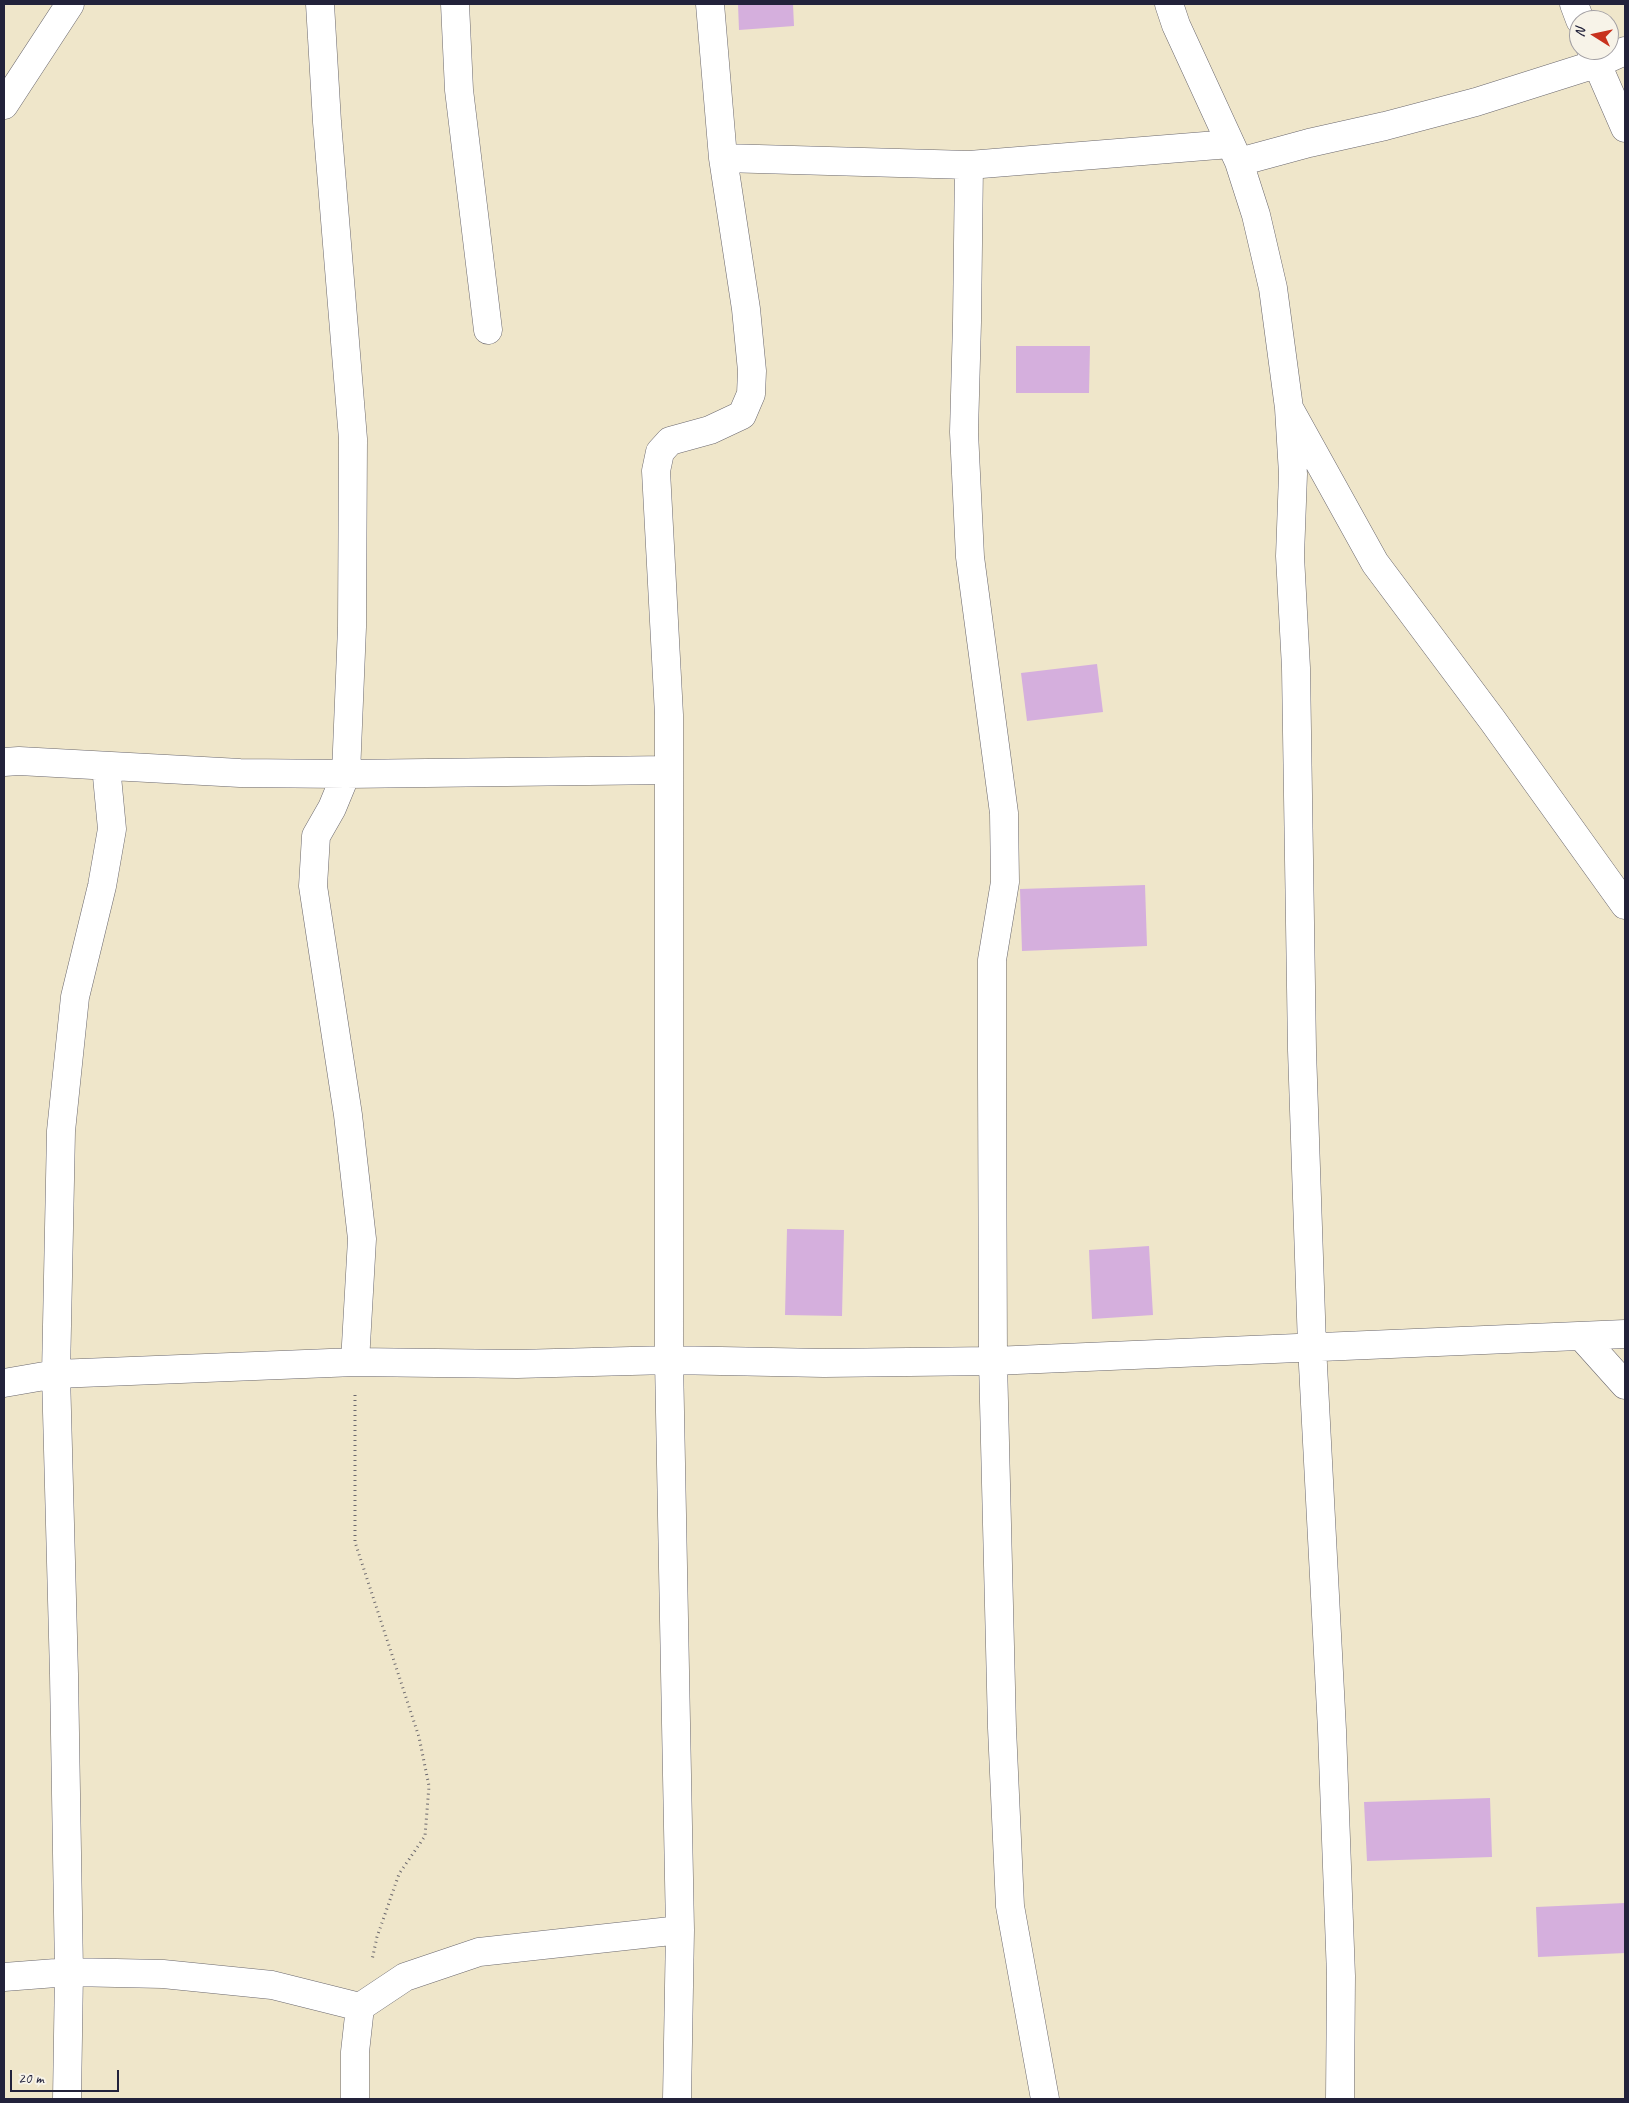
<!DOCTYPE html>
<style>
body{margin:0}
#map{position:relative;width:1629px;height:2103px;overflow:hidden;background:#efe6ca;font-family:Caveat,sans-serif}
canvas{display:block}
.frame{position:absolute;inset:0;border:5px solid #22223b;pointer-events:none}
.north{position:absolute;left:1569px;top:10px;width:50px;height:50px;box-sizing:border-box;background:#f7f3e8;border:1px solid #a29fa3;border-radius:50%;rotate:280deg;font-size:14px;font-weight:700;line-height:20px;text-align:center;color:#22223b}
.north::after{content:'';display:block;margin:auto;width:18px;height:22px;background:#c8321e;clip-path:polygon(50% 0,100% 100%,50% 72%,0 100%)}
.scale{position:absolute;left:10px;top:2070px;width:109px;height:22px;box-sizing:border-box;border:2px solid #22223b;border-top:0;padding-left:6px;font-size:15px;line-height:18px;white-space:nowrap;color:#22223b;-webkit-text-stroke:4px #f7f3e8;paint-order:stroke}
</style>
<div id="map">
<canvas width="1629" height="2103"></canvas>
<div class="frame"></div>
<div class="north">N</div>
<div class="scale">20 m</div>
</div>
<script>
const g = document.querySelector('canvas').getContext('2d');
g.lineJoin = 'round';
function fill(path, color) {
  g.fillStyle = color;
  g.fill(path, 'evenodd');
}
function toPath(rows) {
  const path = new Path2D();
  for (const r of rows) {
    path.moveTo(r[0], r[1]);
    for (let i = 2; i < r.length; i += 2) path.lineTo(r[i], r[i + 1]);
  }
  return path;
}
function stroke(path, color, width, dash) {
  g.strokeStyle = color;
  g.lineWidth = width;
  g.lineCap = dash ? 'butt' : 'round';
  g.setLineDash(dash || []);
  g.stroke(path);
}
fill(toPath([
 [738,4,793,4,794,26,739,30],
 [1016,346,1090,346,1089,393,1016,393],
 [1097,664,1103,712,1027,721,1021,673],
 [1145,885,1147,946,1022,951,1020,889],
 [787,1229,844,1230,842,1316,785,1315],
 [1149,1246,1153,1315,1092,1319,1089,1250],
 [1490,1798,1492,1857,1367,1861,1364,1802],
 [1625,1903,1625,1953,1538,1957,1536,1907]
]), '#d5afdd');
const minor = toPath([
 [320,4,327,122,353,439,352,627,346,774,332,808,316,836,313,886,348,1115,362,1239,355,1362],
 [455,4,459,90,488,330],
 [1169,4,1176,25,1239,162,1256,215,1273,288,1289,408,1375,563,1493,721,1625,905],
 [1574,4,1580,20],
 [1591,50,1625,128],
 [4,105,70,4],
 [723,158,969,165,1230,144],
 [1239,162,1309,143,1385,126,1476,102,1596,64,1625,51],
 [969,165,967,322,964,432,970,557,1004,813,1005,882,992,960,992,1072,993,1361,1002,1728,1010,1906,1045,2099],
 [1289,408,1293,474,1290,556,1296,668,1302,1050,1312,1346,1332,1730,1341,1976,1340,2099],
 [4,762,19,761,240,773,346,774,669,770],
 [1581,1336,1625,1385],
 [4,1383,56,1374,355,1362,517,1364,669,1360,824,1363,993,1361,1625,1334],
 [4,1977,69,1972,163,1974,272,1985,360,2007,405,1977,479,1952,680,1930],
 [67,2099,69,1972,64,1674,56,1374,61,1131,75,997,102,886,112,829,106,766],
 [355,2099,355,2052,360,2007],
 [677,2099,680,1930,669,1360,669,715,656,471,660,452,670,441,710,430,742,415,751,394,752,371,746,309,723,158,710,4]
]);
stroke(minor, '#6a676d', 29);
stroke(toPath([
 [355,1395,355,1542,419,1737,429,1786,425,1836,399,1874,377,1937,372,1960]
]), '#6a676d', 3, [1, 4]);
stroke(minor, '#fff', 28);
</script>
